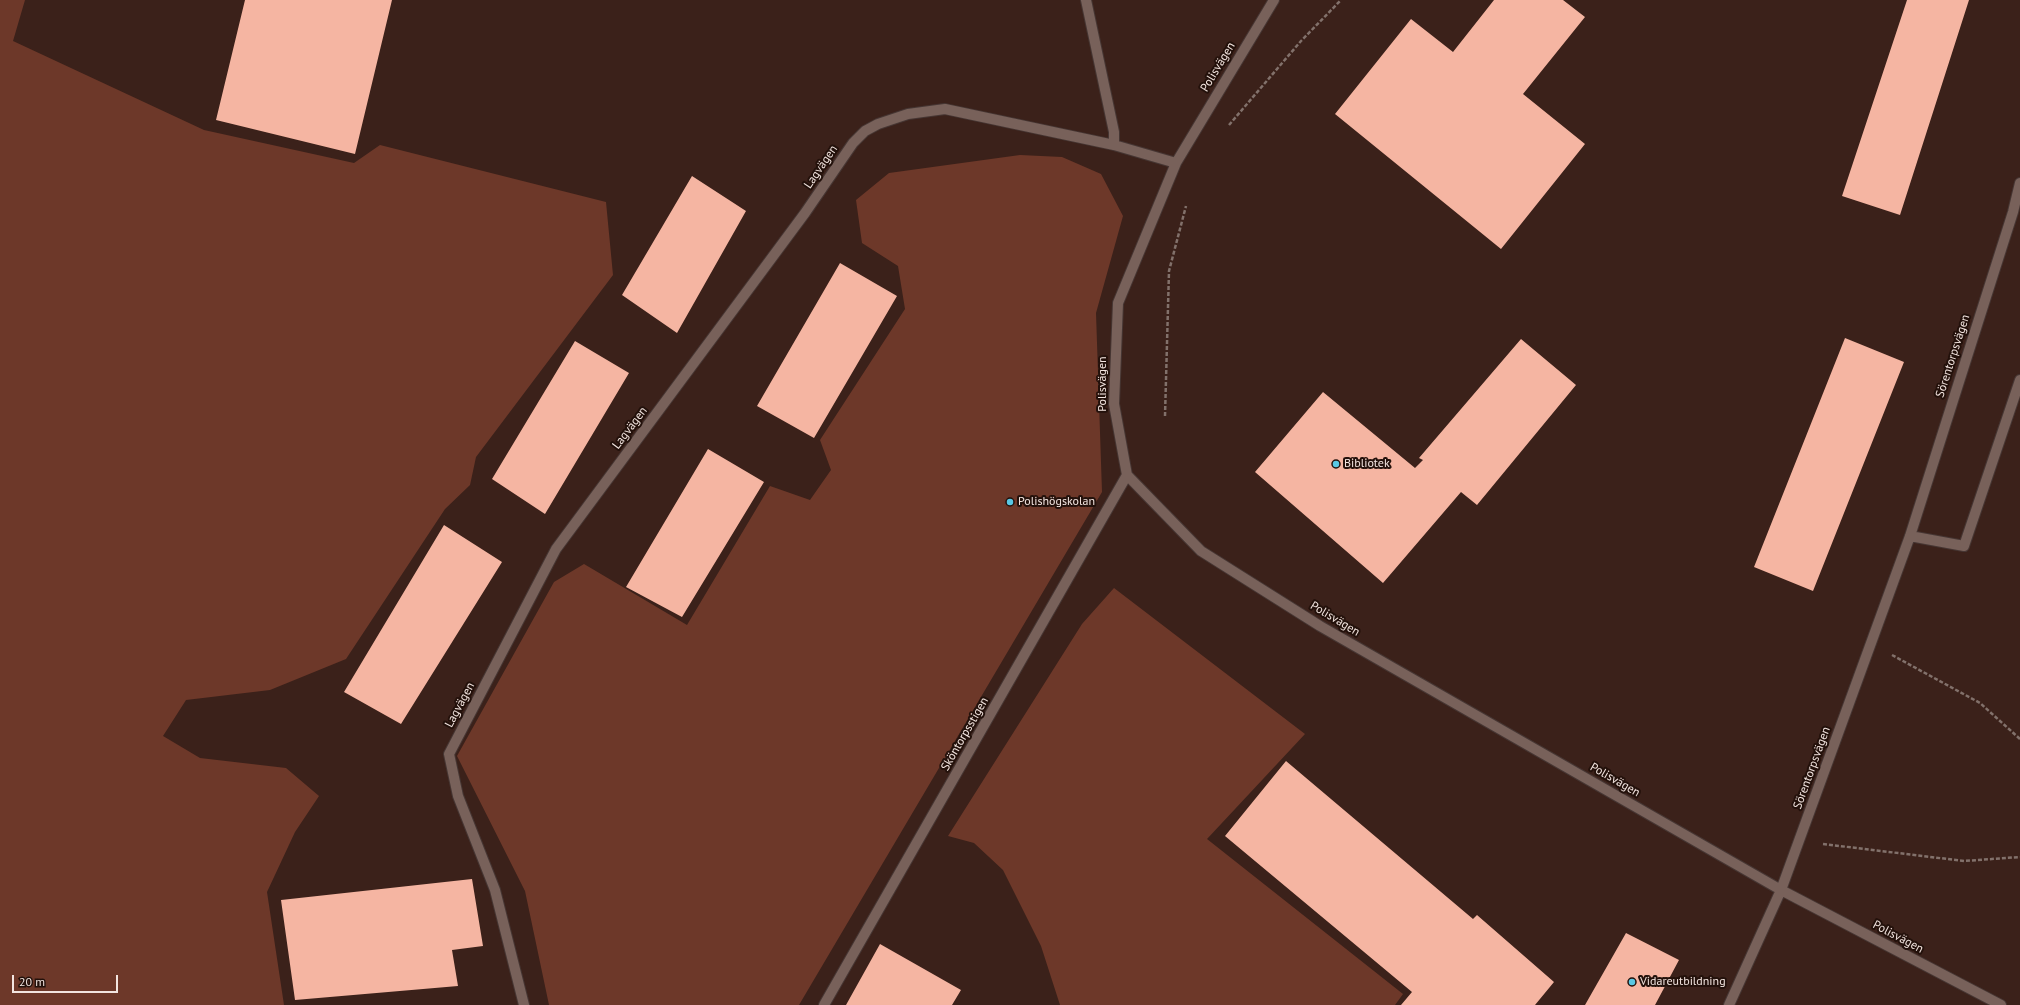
<!DOCTYPE html>
<meta charset="utf-8">
<style>
body{margin:0}
#map{position:relative;width:2020px;height:1005px;overflow:hidden;background:#2e1a14;font-family:"PT Sans",sans-serif}
canvas{display:block}
.scale{position:absolute;left:12px;top:975px;width:106px;height:18px;box-sizing:border-box;border:2px solid #f3e5e0;border-top:0;padding-left:5px;font-size:12px;line-height:14px;white-space:nowrap;color:#f3e5e0;-webkit-text-stroke:3px #23110b;paint-order:stroke}
</style>
<div id="map">
<canvas width="2020" height="1005"></canvas>
<div class="scale">20 m</div>
</div>
<script>
const g = document.querySelector('canvas').getContext('2d');
g.lineJoin = 'round';
function fill(path, color) {
  g.fillStyle = color;
  g.fill(path, 'evenodd');
}
function toPath(rows) {
  const path = new Path2D();
  for (const r of rows) {
    path.moveTo(r[0], r[1]);
    for (let i = 2; i < r.length; i += 2) path.lineTo(r[i], r[i + 1]);
  }
  return path;
}
function stroke(path, color, width, dash) {
  g.strokeStyle = color;
  g.lineWidth = width;
  g.lineCap = dash ? 'butt' : 'round';
  g.setLineDash(dash || []);
  g.stroke(path);
}
function write(font, color, halo, rows, align = 'center') {
  g.font = font + ' "PT Sans",sans-serif';
  g.lineWidth = 4;
  g.setLineDash([]);
  g.textBaseline = 'middle';
  g.strokeStyle = halo;
  g.fillStyle = color;
  for (const [text, x, y, turn = 0] of rows) {
    g.save();
    g.translate(x, y);
    g.rotate((+turn || 0) * Math.PI / 180);
    g.textAlign = isNaN(turn) ? turn : align;
    if (halo) g.strokeText(text, 0, 0);
    g.fillText(text, 0, 0);
    g.restore();
  }
}
fill(toPath([
 [0,0,2020,0,2020,1005,0,1005]
]), '#3b211a');
fill(toPath([
 [0,0,25,0,13,41,204,130,354,163,380,145,606,202,613,275,476,457,470,485,445,509,346,659,270,690,186,700,163,736,200,758,286,768,319,796,295,832,267,892,284,1005,0,1005],
 [1020,155,1062,157,1101,174,1123,216,1096,313,1102,492,799,1005,549,1005,525,891,457,756,554,582,584,564,687,625,770,486,810,500,831,470,820,440,905,309,898,266,862,243,856,200,889,173],
 [1114,588,1305,734,1207,839,1403,994,1395,1005,1060,1005,1041,946,1003,870,974,843,948,836,1082,624]
]), '#6d3829');
fill(toPath([
 [245,0,392,0,355,154,216,120],
 [1494,0,1563,0,1585,17,1523,94,1585,144,1501,249,1335,114,1411,19,1453,52],
 [1907,0,1969,0,1900,215,1842,196],
 [692,176,746,211,677,333,622,295],
 [840,263,897,296,814,438,757,406],
 [1845,338,1904,362,1813,591,1754,567],
 [1521,339,1576,385,1477,505,1461,492,1383,583,1255,472,1323,392,1415,468,1423,460,1419,458],
 [575,341,629,373,545,514,492,479],
 [708,449,764,482,682,617,626,587],
 [444,525,502,562,401,724,344,692],
 [1286,761,1473,919,1477,915,1554,982,1535,1005,1401,1005,1412,992,1225,836],
 [472,879,483,946,452,950,458,986,295,1000,281,900],
 [1626,933,1679,960,1655,1005,1585,1005],
 [880,944,961,990,952,1005,846,1005]
]), '#f5b5a2');
const minor = toPath([
 [1086,0,1114,132,1114,145],
 [1274,0,1176,163,1118,303,1114,404,1127,475,1201,551,1320,626,1781,890,2001,1005],
 [1910,536,1964,546,2020,380],
 [524,1005,495,890,458,796,449,754,556,549,805,213,853,143,865,131,878,124,908,114,945,109,1114,145,1176,163],
 [824,1005,1127,475],
 [1729,1005,1781,890,1910,536,2013,212,2020,183]
]);
stroke(minor, '#463633', 12);
stroke(toPath([
 [1229,125,1301,41,1341,0],
 [1165,416,1169,271,1186,206],
 [1892,655,1980,703,2020,739],
 [1823,844,1964,861,2020,857]
]), '#82716b', 2.5, [4, 2]);
stroke(minor, '#78615a', 10);
for (const [x, y, r, color] of [
 [1336,464,4,"#59c8e4"],
 [1010,502,4,"#59c8e4"],
 [1632,982,4,"#59c8e4"]
]) {
  const dot = new Path2D();
  dot.arc(x, y, r, 0, 2 * Math.PI);
  g.fillStyle = color;
  g.fill(dot);
  stroke(dot, '#23110b', 1.5);
}
write('12px', '#f3e5e0', '#23110b', [
 ["Polisvägen",1218,67,-59],
 ["Lagvägen",821,167,-56],
 ["Sörentorpsvägen",1953,356,-72],
 ["Polisvägen",1103,384,-90],
 ["Lagvägen",630,428,-53],
 ["Polisvägen",1335,619,31],
 ["Lagvägen",460,705,-62],
 ["Sköntorpsstigen",965,734,-60],
 ["Sörentorpsvägen",1812,768,-70],
 ["Polisvägen",1615,780,30],
 ["Polisvägen",1898,937,28]
]);
write('12px', '#f3e5e0', '#23110b', [
 ["Bibliotek",1344,464],
 ["Polishögskolan",1018,502],
 ["Vidareutbildning",1640,982]
], 'left');
</script>
